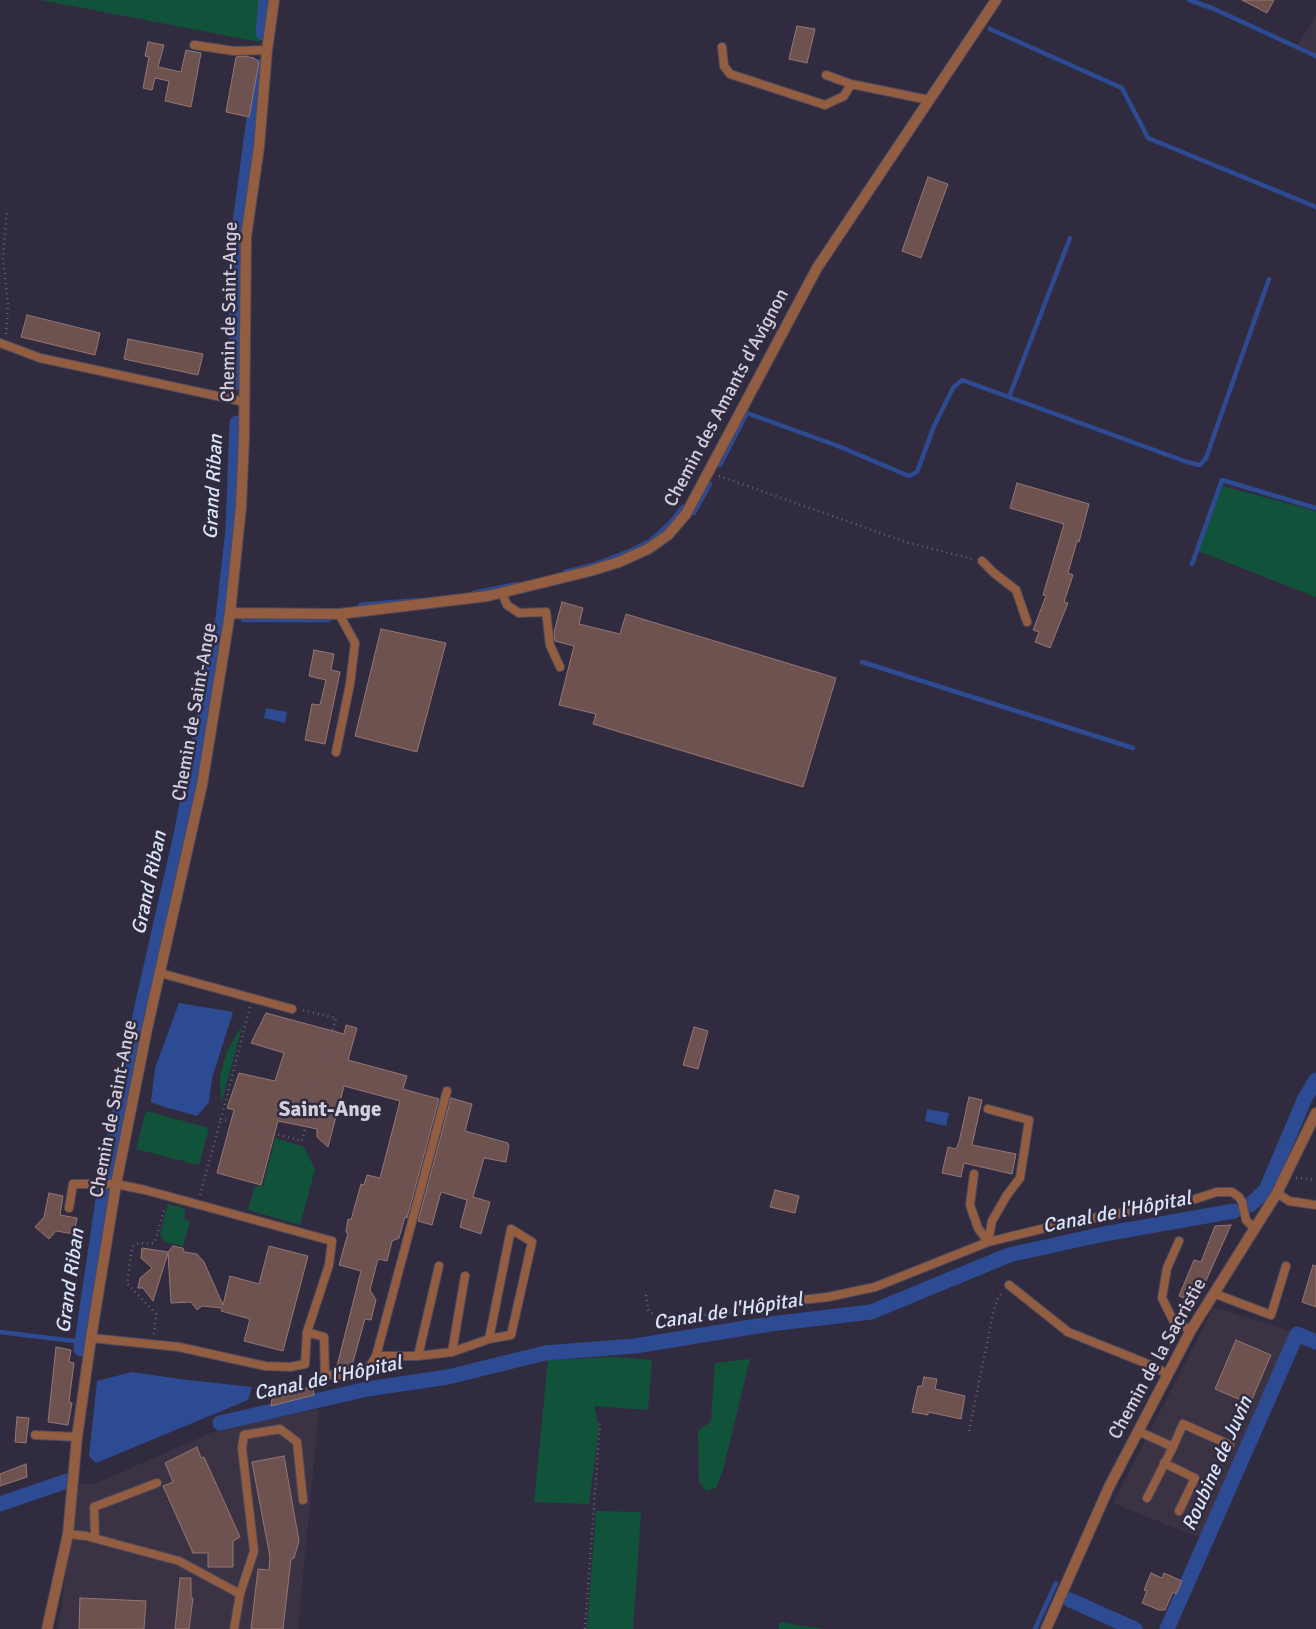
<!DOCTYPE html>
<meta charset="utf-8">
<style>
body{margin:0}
canvas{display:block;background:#312b40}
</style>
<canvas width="1316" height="1629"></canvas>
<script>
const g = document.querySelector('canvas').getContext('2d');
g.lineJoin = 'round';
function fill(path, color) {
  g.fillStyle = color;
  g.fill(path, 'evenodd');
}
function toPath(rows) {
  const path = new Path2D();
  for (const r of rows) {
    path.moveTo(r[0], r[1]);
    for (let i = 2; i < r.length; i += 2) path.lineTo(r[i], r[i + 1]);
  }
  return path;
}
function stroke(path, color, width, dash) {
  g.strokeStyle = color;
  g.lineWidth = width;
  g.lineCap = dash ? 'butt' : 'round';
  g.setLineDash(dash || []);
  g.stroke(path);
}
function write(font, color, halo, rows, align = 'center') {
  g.font = font + ' Signika,sans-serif';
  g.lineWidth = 5;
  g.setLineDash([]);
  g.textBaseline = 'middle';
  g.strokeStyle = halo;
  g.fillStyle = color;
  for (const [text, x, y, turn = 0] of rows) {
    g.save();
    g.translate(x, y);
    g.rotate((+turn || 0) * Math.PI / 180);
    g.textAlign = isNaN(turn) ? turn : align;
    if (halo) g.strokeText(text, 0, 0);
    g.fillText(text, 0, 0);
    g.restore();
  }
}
fill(toPath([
 [1316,16,1316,53,1298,45],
 [1214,1307,1293,1332,1202,1539,1113,1503],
 [319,1409,298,1629,58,1629,79,1484,95,1484,222,1428]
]), '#3b3343');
fill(toPath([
 [41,0,265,0,260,42],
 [1222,486,1316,511,1316,597,1198,551],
 [243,1024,221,1104,220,1076,227,1051],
 [146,1111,209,1128,199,1165,136,1149],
 [275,1138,304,1147,315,1169,300,1225,248,1210,255,1186,263,1186],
 [168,1204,186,1209,183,1219,190,1222,183,1246,165,1242,160,1234],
 [613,1357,652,1360,648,1410,594,1406,599,1427,589,1504,534,1502,548,1360],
 [750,1359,723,1470,716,1488,706,1491,699,1482,698,1431,711,1421,715,1363],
 [596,1511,641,1512,633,1629,587,1629],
 [779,1622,823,1629,779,1629]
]), '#11523a');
fill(toPath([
 [266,708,287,712,285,723,264,718],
 [179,1003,233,1012,212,1078,209,1102,197,1116,165,1107,151,1102,155,1068],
 [927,1109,949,1113,946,1126,925,1121],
 [132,1372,180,1379,252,1387,248,1400,96,1463,89,1456,97,1381]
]), '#2d4b92');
stroke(toPath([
 [1189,0,1212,8,1316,56],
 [990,29,1122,88,1148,138,1316,207],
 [1009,397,1070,238],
 [720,465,747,413,838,446,909,476,917,472,934,426,953,388,962,380,1187,462,1200,465,1206,458,1269,279],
 [694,513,710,484],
 [1192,564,1222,480,1316,508],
 [565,572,593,565,632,550,650,541,670,523,683,507],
 [473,593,517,584],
 [360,605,418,600],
 [243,620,329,620],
 [862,662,1133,748],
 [0,1332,82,1342],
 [1035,1629,1056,1583]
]), '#2d4b92', 4.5);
stroke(toPath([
 [263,33,266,0],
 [235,383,238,238,261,66],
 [1250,1205,1266,1190,1305,1098,1316,1080],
 [81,1349,106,1179,129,1064,181,835,223,618,233,530,237,423],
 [220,1423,367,1389,448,1377,545,1353,635,1346,770,1324,871,1312,1009,1255,1104,1234,1234,1211],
 [0,1504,67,1481],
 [1070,1600,1135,1629],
 [1167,1629,1297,1334,1316,1342]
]), '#2d4b92', 15);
const building = toPath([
 [1242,0,1274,0,1267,13,1242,0],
 [797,26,815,29,807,63,789,59,797,26],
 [148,42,164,45,158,67,181,72,186,50,201,53,191,107,165,101,169,81,155,78,152,90,143,88,149,57,145,56,148,42],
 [244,56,254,58,259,62,249,117,226,112,236,57,244,56],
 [928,177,948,184,921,258,902,251,928,177],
 [27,315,100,333,95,355,21,337,27,315],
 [128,339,203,354,198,375,124,359,128,339],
 [1017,483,1089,504,1079,542,1077,541,1068,573,1073,575,1064,602,1068,603,1050,648,1035,642,1039,632,1033,630,1046,596,1043,595,1064,524,1010,508,1017,483],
 [562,602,583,608,579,624,620,634,626,614,836,678,803,787,593,724,596,714,559,705,574,646,555,641,554,632,562,602],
 [381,629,446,643,417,752,355,736,381,629],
 [314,650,334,654,331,670,340,672,325,744,305,740,312,704,320,705,326,680,309,676,314,650],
 [266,1013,344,1034,346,1025,357,1028,348,1060,407,1076,403,1089,439,1099,407,1218,405,1217,399,1238,392,1241,387,1261,378,1259,370,1290,376,1300,371,1320,365,1319,351,1369,337,1366,361,1271,339,1265,348,1233,346,1232,348,1219,351,1220,361,1184,364,1185,367,1175,380,1178,400,1101,344,1086,328,1147,317,1137,317,1129,278,1121,261,1185,217,1173,234,1110,227,1108,239,1073,275,1081,284,1053,251,1043,266,1013],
 [694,1027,708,1031,698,1069,683,1065,694,1027],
 [969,1097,982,1100,972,1145,1016,1154,1012,1174,964,1163,961,1177,942,1173,948,1147,956,1149,959,1142,969,1097],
 [451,1098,472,1104,465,1131,508,1143,508,1145,509,1145,506,1162,484,1158,473,1197,490,1202,481,1234,460,1227,467,1200,441,1192,432,1225,418,1221,451,1098],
 [775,1190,799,1196,795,1213,770,1207,775,1190],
 [49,1193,63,1196,60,1215,77,1218,74,1234,56,1231,49,1239,35,1227,44,1217,49,1193],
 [1231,1225,1196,1303,1179,1296,1194,1260,1201,1262,1215,1226,1231,1225],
 [173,1246,183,1248,184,1252,197,1254,204,1262,223,1305,230,1276,259,1284,269,1246,308,1256,283,1351,244,1341,250,1319,221,1311,222,1308,202,1306,197,1310,191,1302,171,1303,168,1253,153,1301,143,1288,138,1288,140,1278,152,1268,141,1258,142,1248,168,1252,173,1246],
 [1313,1265,1316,1266,1316,1307,1302,1302,1313,1265],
 [1236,1340,1271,1355,1250,1404,1215,1389,1236,1340],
 [56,1347,71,1350,69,1362,74,1363,69,1402,72,1403,68,1425,48,1422,56,1347],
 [924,1377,937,1379,935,1389,965,1396,961,1419,928,1412,928,1415,912,1412,918,1386,922,1386,924,1377],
 [313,1387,314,1395,271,1406,273,1393,313,1387],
 [17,1417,29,1418,26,1443,15,1442,17,1417],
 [197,1447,201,1458,204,1457,240,1537,233,1541,233,1567,208,1567,208,1553,193,1553,163,1486,173,1482,165,1463,197,1447],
 [284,1456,299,1541,294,1558,291,1559,283,1629,251,1629,258,1569,269,1570,270,1557,252,1462,284,1456],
 [26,1464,27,1477,0,1486,0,1474,26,1464],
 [1151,1573,1162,1578,1164,1573,1182,1581,1176,1594,1173,1592,1165,1610,1159,1610,1142,1603,1147,1591,1144,1590,1151,1573],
 [180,1578,191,1578,191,1598,193,1598,189,1629,175,1629,180,1578],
 [80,1598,146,1601,144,1629,79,1629,80,1598]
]);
fill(building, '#6e524f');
stroke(building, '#947673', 1);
const lane = toPath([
 [194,45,234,51,267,50],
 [722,47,724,66,730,74,825,105,844,96,851,84],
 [826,75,851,84,929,100],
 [0,343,40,358,245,402],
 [982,561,994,573,1016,590,1027,622],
 [502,593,507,605,519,613,546,612,550,645,560,667],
 [336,752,350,684,355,643,339,614],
 [160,973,292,1009],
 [974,1174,970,1205,978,1228,988,1242],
 [1277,1193,1289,1201,1316,1205],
 [69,1208,73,1184,116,1184,145,1190,332,1241,329,1265,307,1332,305,1364,290,1367,265,1366,179,1347,91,1338],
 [1179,1241,1167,1268,1162,1298,1174,1322,1191,1330],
 [988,1242,992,1221,1007,1195,1020,1178,1029,1120,988,1109],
 [1009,1285,1068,1332,1143,1362,1168,1374],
 [1213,1293,1271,1315,1286,1266],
 [792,1301,828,1297,875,1287,988,1242,1066,1223,1189,1201,1217,1192,1232,1192,1239,1197,1242,1202,1246,1220,1254,1228],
 [307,1332,324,1337,325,1375,356,1375,370,1366,376,1356,418,1356,452,1352,465,1276],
 [452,1352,489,1339,511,1229,532,1242,511,1335,489,1339],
 [376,1356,447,1091],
 [418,1356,439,1266],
 [1138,1431,1173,1447,1147,1498],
 [35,1435,77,1437],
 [1173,1447,1183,1424,1230,1445],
 [1164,1463,1195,1478,1179,1511],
 [68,1534,86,1536,179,1561,240,1594,234,1629],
 [95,1538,94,1507,157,1483],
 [240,1594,254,1551,242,1448,244,1435,280,1429,297,1442,303,1500]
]);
const street = toPath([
 [230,613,339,614,488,596,590,571,619,562,648,549,668,535,686,514,817,268,996,0],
 [47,1629,68,1534,77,1437,91,1338,116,1184,147,1029,202,785,230,613,241,507,244,438,246,237,259,147,267,50,274,0],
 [1046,1629,1109,1487,1191,1330,1277,1193,1316,1113]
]);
stroke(lane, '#4e495c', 10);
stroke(street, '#4e495c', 12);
stroke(toPath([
 [6,334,8,305,3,258,7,212],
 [719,476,906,542,972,559],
 [250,1007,221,1119,302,1141,336,1018,302,1010],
 [1296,1178,1316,1180],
 [200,1195,221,1119],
 [646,1295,648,1310,660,1319,744,1311,783,1303],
 [154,1334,156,1314,127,1283,132,1247,139,1243,150,1244,155,1242,165,1207],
 [969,1431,994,1309,999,1296,1003,1292],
 [585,1629,600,1422]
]), '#666173', 2.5, [1, 4]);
stroke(lane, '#925d40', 8);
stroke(street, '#925d40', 10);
write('19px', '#d3cfdd', '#312b40', [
 ["Chemin de Saint-Ange",230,312,-89],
 ["Chemin des Amants d'Avignon",727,398,-62],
 ["Chemin de Saint-Ange",195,712,-80],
 ["Chemin de Saint-Ange",114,1109,-79],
 ["Chemin de la Sacristie",1158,1359,-61]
]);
write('italic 20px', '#d9e4f8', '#312b40', [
 ["Grand Riban",214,487,-87],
 ["Grand Riban",150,883,-78],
 ["Canal de l'Hôpital",1117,1213,-11],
 ["Grand Riban",71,1281,-82],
 ["Canal de l'Hôpital",728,1312,-9],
 ["Canal de l'Hôpital",328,1379,-12],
 ["Roubine de Juvin",1218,1464,-66]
]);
write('bold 21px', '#d3cfdd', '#312b40', [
 ["Saint-Ange",330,1110]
]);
</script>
